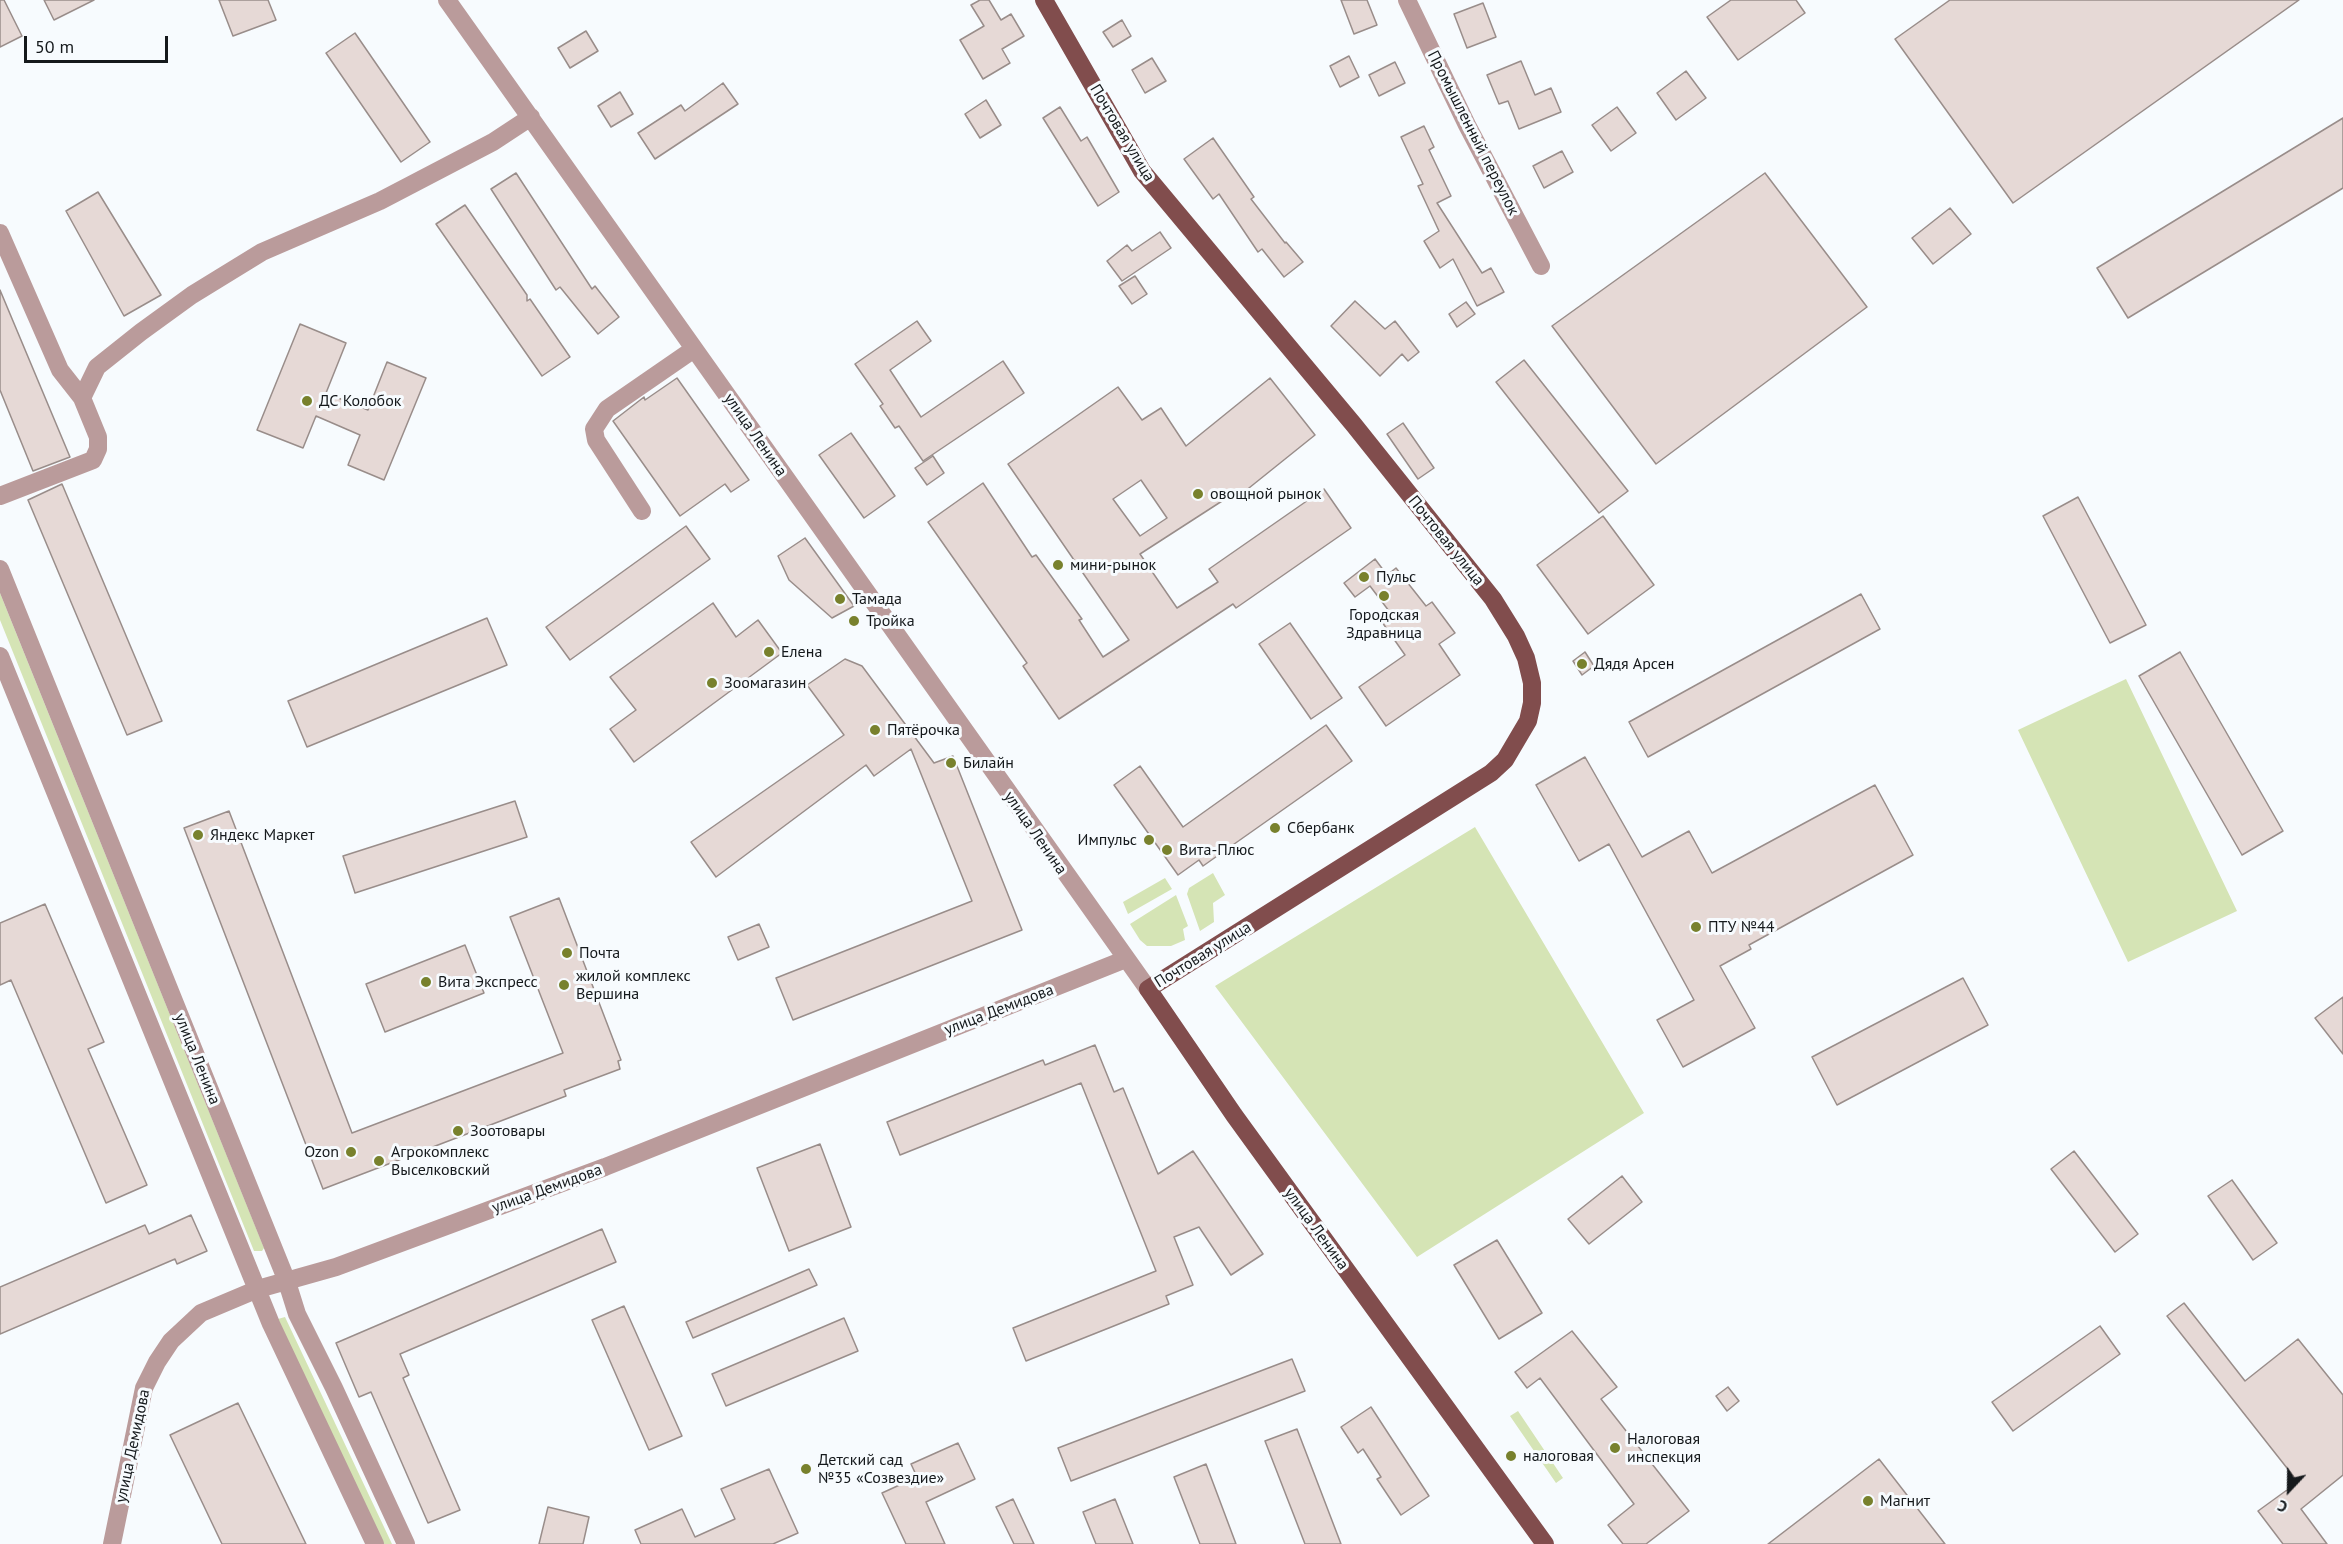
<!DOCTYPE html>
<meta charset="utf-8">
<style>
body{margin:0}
#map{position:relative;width:2343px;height:1544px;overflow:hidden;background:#f7fbfe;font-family:"PT Sans",sans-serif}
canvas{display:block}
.north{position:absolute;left:2259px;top:1460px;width:60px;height:60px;-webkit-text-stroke:4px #f7fbfe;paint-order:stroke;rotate:202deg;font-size:16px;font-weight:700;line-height:24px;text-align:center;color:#15191c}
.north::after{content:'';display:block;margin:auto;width:21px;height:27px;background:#15191c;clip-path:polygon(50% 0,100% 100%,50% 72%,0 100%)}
.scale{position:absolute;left:24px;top:36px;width:144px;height:27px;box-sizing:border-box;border:3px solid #15191c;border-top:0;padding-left:8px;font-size:18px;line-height:21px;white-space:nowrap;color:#15191c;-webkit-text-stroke:4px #f7fbfe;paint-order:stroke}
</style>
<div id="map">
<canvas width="2343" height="1544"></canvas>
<div class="north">С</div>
<div class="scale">50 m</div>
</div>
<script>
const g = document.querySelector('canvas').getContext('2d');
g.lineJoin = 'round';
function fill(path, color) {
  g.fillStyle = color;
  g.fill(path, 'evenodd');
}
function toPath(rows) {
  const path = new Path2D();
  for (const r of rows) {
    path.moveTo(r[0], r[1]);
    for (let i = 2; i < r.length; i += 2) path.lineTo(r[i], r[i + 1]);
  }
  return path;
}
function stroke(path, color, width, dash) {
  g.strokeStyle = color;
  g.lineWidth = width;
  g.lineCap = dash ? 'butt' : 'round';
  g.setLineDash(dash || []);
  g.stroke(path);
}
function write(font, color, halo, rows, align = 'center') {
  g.font = font + ' "PT Sans",sans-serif';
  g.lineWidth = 6;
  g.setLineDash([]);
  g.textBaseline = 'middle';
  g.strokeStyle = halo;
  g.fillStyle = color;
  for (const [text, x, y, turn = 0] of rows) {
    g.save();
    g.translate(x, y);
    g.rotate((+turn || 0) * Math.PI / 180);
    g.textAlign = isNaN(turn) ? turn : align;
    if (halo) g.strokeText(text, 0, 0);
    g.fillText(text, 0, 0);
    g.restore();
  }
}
fill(toPath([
 [0,593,264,1248,262,1251,254,1251,0,620],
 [2126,679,2237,911,2128,962,2018,730],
 [1475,827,1644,1113,1417,1257,1215,986],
 [1213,873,1225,895,1213,903,1214,922,1200,931,1187,894,1189,888],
 [1165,878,1172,889,1128,914,1123,902],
 [1176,895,1188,926,1183,929,1185,940,1171,946,1147,946,1140,940,1130,924],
 [285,1317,392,1544,382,1544,278,1319],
 [1518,1411,1563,1478,1556,1483,1510,1416]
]), '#d5e4b5');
const building = toPath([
 [0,0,4,0,22,36,0,47,0,0],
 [44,0,94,0,54,20,44,0],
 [219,0,268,0,276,20,233,36,219,0],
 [980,0,989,0,1001,20,1011,14,1024,36,1002,49,1010,63,983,79,960,40,984,26,971,5,980,0],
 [1341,0,1367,0,1377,25,1354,34,1341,0],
 [1731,0,1796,0,1805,13,1738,60,1707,17,1731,0],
 [1950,0,2299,0,2013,203,1895,39,1950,0],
 [1483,3,1496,37,1467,48,1454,14,1483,3],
 [1122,20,1131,36,1113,47,1103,32,1122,20],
 [586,31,598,51,570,68,558,48,586,31],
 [355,33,430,142,401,162,326,53,355,33],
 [1349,56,1359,77,1340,87,1330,66,1349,56],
 [1152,58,1166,81,1145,93,1132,70,1152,58],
 [1521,61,1535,95,1551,88,1561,112,1519,129,1508,101,1499,104,1487,75,1521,61],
 [1395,62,1405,83,1379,96,1369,75,1395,62],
 [1686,71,1706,98,1676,120,1657,93,1686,71],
 [723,83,738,104,655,159,638,133,681,105,685,111,723,83],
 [620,92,633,114,611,127,598,106,620,92],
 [986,100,1001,125,980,138,965,114,986,100],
 [1060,107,1081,141,1087,137,1119,192,1098,206,1043,118,1060,107],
 [1617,107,1636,133,1611,151,1592,125,1617,107],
 [2343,118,2343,188,2128,318,2097,268,2343,118],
 [1424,126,1434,147,1429,150,1451,196,1437,203,1482,273,1491,268,1504,292,1477,306,1453,259,1440,268,1424,241,1439,231,1418,186,1423,184,1401,137,1424,126],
 [1213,138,1254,197,1251,199,1285,243,1286,242,1303,262,1284,277,1262,249,1258,252,1219,194,1213,199,1184,159,1213,138],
 [1562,151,1573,172,1544,188,1533,166,1562,151],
 [516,173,592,289,595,286,619,317,598,334,560,287,556,290,491,189,516,173],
 [1765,173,1867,307,1656,464,1552,326,1765,173],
 [98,192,161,295,124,316,66,211,98,192],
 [465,205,527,295,527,301,530,299,570,357,542,376,436,224,465,205],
 [1950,208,1971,234,1933,264,1912,238,1950,208],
 [1160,232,1171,248,1122,281,1107,261,1127,245,1132,251,1160,232],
 [1135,276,1147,294,1132,304,1119,286,1135,276],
 [0,290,70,457,33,471,0,390,0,290],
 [1355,301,1385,329,1395,321,1419,352,1408,361,1402,354,1380,376,1331,326,1355,301],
 [1466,302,1475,314,1457,327,1449,314,1466,302],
 [917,321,931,341,890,370,921,417,1003,361,1024,393,923,461,899,426,895,428,880,406,883,404,855,364,917,321],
 [300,324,346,343,326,393,368,410,387,362,426,378,384,480,348,465,360,435,316,416,303,448,257,430,300,324],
 [1524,360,1628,491,1599,513,1496,382,1524,360],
 [677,378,749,480,731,492,725,484,680,516,613,421,644,397,645,400,677,378],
 [1270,378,1315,435,1239,496,1236,492,1140,554,1177,608,1218,582,1209,569,1324,489,1351,528,1236,608,1233,604,1059,719,1023,666,1027,663,928,522,983,483,1032,557,1036,555,1082,619,1079,620,1103,657,1129,640,1008,464,1118,387,1142,420,1161,408,1186,446,1270,378],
 [1141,480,1167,518,1140,536,1113,499,1141,480],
 [1403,423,1434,468,1418,479,1387,434,1403,423],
 [851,433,895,496,864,518,819,455,851,433],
 [933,456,944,473,927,485,915,468,933,456],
 [62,484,162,721,127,735,28,500,62,484],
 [2078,497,2146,625,2110,643,2043,516,2078,497],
 [1603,516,1654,585,1588,634,1537,565,1603,516],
 [686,526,710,559,570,660,546,627,686,526],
 [805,538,854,606,832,618,789,580,778,556,805,538],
 [1375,559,1387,575,1396,568,1426,606,1432,602,1455,633,1439,644,1460,675,1386,726,1359,687,1405,655,1382,622,1392,615,1370,586,1355,597,1344,583,1375,559],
 [1861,594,1880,629,1648,757,1629,722,1861,594],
 [713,603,736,637,758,620,782,653,634,762,610,729,636,710,610,677,713,603],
 [487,618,507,665,307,747,288,701,487,618],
 [1290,623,1342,698,1311,719,1259,644,1290,623],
 [1585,652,1594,666,1582,675,1573,661,1585,652],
 [2180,652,2283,831,2242,855,2139,676,2180,652],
 [845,659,862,666,934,763,953,756,1022,930,793,1020,776,978,972,901,911,749,874,776,866,765,716,877,691,842,844,735,807,685,845,659],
 [1326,725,1352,761,1203,866,1199,860,1178,875,1114,785,1140,766,1183,827,1326,725],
 [1585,757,1642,857,1689,831,1712,873,1875,785,1913,855,1749,945,1751,949,1720,966,1755,1028,1683,1067,1657,1020,1694,1000,1609,844,1579,861,1536,785,1585,757],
 [515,801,527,837,355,893,343,856,515,801],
 [229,811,352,1133,563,1053,510,917,559,898,621,1060,618,1061,620,1069,564,1090,566,1096,323,1189,184,828,229,811],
 [45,904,104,1042,88,1049,147,1185,106,1203,11,980,0,985,0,923,45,904],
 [759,924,769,947,738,960,728,937,759,924],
 [465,945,484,993,385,1032,366,984,465,945],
 [1963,978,1988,1025,1837,1105,1812,1057,1963,978],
 [2343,997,2343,1054,2315,1018,2343,997],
 [1095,1045,1114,1092,1123,1088,1158,1174,1193,1151,1263,1254,1231,1275,1199,1227,1174,1237,1193,1285,1166,1296,1169,1304,1026,1361,1013,1328,1156,1271,1081,1083,900,1155,887,1122,1043,1060,1045,1065,1095,1045],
 [820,1144,851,1227,789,1251,757,1168,820,1144],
 [2074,1151,2138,1234,2115,1252,2051,1169,2074,1151],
 [1622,1176,1642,1202,1589,1244,1568,1219,1622,1176],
 [2232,1180,2277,1243,2253,1260,2208,1196,2232,1180],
 [191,1215,207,1251,177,1264,175,1259,0,1334,0,1287,145,1225,149,1234,191,1215],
 [602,1229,616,1262,400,1354,409,1375,403,1378,460,1510,428,1523,371,1392,359,1397,336,1343,602,1229],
 [1497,1240,1542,1313,1499,1339,1454,1265,1497,1240],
 [809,1269,817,1285,693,1338,686,1322,809,1269],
 [2184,1303,2245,1381,2298,1339,2343,1395,2343,1475,2301,1509,2327,1544,2283,1544,2258,1511,2298,1482,2167,1316,2184,1303],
 [624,1306,682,1436,649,1450,592,1320,624,1306],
 [844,1318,858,1351,726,1406,712,1374,844,1318],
 [2100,1326,2120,1354,2013,1431,1992,1402,2100,1326],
 [1572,1331,1617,1387,1601,1399,1689,1511,1646,1544,1623,1544,1608,1525,1634,1504,1540,1378,1527,1388,1515,1372,1572,1331],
 [1292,1359,1305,1391,1071,1481,1058,1448,1292,1359],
 [1728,1387,1739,1401,1727,1411,1716,1396,1728,1387],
 [238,1403,306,1544,222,1544,170,1435,238,1403],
 [1371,1407,1429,1496,1401,1515,1377,1479,1381,1477,1363,1449,1358,1453,1341,1427,1371,1407],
 [1297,1429,1341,1544,1305,1544,1265,1441,1297,1429],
 [958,1443,975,1479,926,1502,945,1544,906,1544,882,1493,917,1477,911,1464,958,1443],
 [1879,1459,1945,1544,1768,1544,1879,1459],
 [1206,1464,1236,1544,1200,1544,1174,1477,1206,1464],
 [769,1469,798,1533,773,1544,641,1544,635,1530,682,1509,695,1537,735,1519,721,1489,769,1469],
 [1013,1499,1034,1544,1014,1544,996,1507,1013,1499],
 [1115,1499,1133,1544,1096,1544,1083,1512,1115,1499],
 [548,1507,589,1517,583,1544,539,1544,548,1507]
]);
fill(building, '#e6d9d6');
stroke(building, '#998d8a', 1.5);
stroke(toPath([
 [447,0,1148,989],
 [1407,0,1467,125,1541,266],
 [0,233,60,370,82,398],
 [0,496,93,460,98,449,98,437,82,398,97,367,141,332,192,295,262,252,380,201,493,142,531,117],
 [642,511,596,440,594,429,607,409,694,349],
 [0,569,286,1279,297,1314,334,1388,406,1544],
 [0,656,271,1324,375,1544],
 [112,1544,144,1388,157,1362,171,1341,201,1313,258,1289,336,1267,605,1167,1126,959]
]), '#ba9b9b', 18);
stroke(toPath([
 [1044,0,1142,171,1354,425,1493,599,1516,636,1526,658,1532,683,1532,703,1528,721,1505,760,1491,773,1148,989,1234,1115,1545,1544]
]), '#814d4d', 18);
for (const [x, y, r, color] of [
 [307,401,6,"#78812d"],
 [1198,494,6,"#78812d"],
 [1058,565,6,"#78812d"],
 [1364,577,6,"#78812d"],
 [1384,596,6,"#78812d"],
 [840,599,6,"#78812d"],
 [854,621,6,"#78812d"],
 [769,652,6,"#78812d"],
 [1582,664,6,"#78812d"],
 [712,683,6,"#78812d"],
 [875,730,6,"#78812d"],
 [951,763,6,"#78812d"],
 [1275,828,6,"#78812d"],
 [198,835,6,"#78812d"],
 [1149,840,6,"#78812d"],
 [1167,850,6,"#78812d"],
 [1696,927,6,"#78812d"],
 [567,953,6,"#78812d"],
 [426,982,6,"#78812d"],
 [564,985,6,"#78812d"],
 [458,1131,6,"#78812d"],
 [351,1152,6,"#78812d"],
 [379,1161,6,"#78812d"],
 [1615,1448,6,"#78812d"],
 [1511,1456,6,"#78812d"],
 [806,1469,6,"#78812d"],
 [1868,1501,6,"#78812d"]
]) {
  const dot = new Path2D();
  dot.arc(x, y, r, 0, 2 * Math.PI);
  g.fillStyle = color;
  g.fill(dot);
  stroke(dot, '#f7fbfe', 2);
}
write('16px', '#15191c', '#f7fbfe', [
 ["Почтовая улица",1122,133,59],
 ["Промышленный переулок",1473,133,63],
 ["улица Ленина",755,435,55],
 ["Почтовая улица",1446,541,51],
 ["улица Ленина",1035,833,55],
 ["Почтовая улица",1203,955,-32],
 ["улица Демидова",999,1010,-21],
 ["улица Ленина",197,1059,68],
 ["улица Демидова",547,1189,-20],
 ["улица Ленина",1316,1229,54],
 ["улица Демидова",133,1446,-78]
]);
write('16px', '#15191c', '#f7fbfe', [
 ["ДС Колобок",319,401],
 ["овощной рынок",1210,494],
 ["мини-рынок",1070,565],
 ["Пульс",1376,577],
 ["Тамада",852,599],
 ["Городская",1384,615,"center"],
 ["Здравница",1384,633,"center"],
 ["Тройка",866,621],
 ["Елена",781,652],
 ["Дядя Арсен",1594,664],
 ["Зоомагазин",724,683],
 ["Пятёрочка",887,730],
 ["Билайн",963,763],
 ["Сбербанк",1287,828],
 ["Яндекс Маркет",210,835],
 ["Импульс",1137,840,"right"],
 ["Вита-Плюс",1179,850],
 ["ПТУ №44",1708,927],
 ["Почта",579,953],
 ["жилой комплекс",576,976],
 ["Вершина",576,994],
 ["Вита Экспресс",438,982],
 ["Зоотовары",470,1131],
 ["Ozon",339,1152,"right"],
 ["Агрокомплекс",391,1152],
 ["Выселковский",391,1170],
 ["Налоговая",1627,1439],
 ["инспекция",1627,1457],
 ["налоговая",1523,1456],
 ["Детский сад",818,1460],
 ["№35 «Созвездие»",818,1478],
 ["Магнит",1880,1501]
], 'left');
</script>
